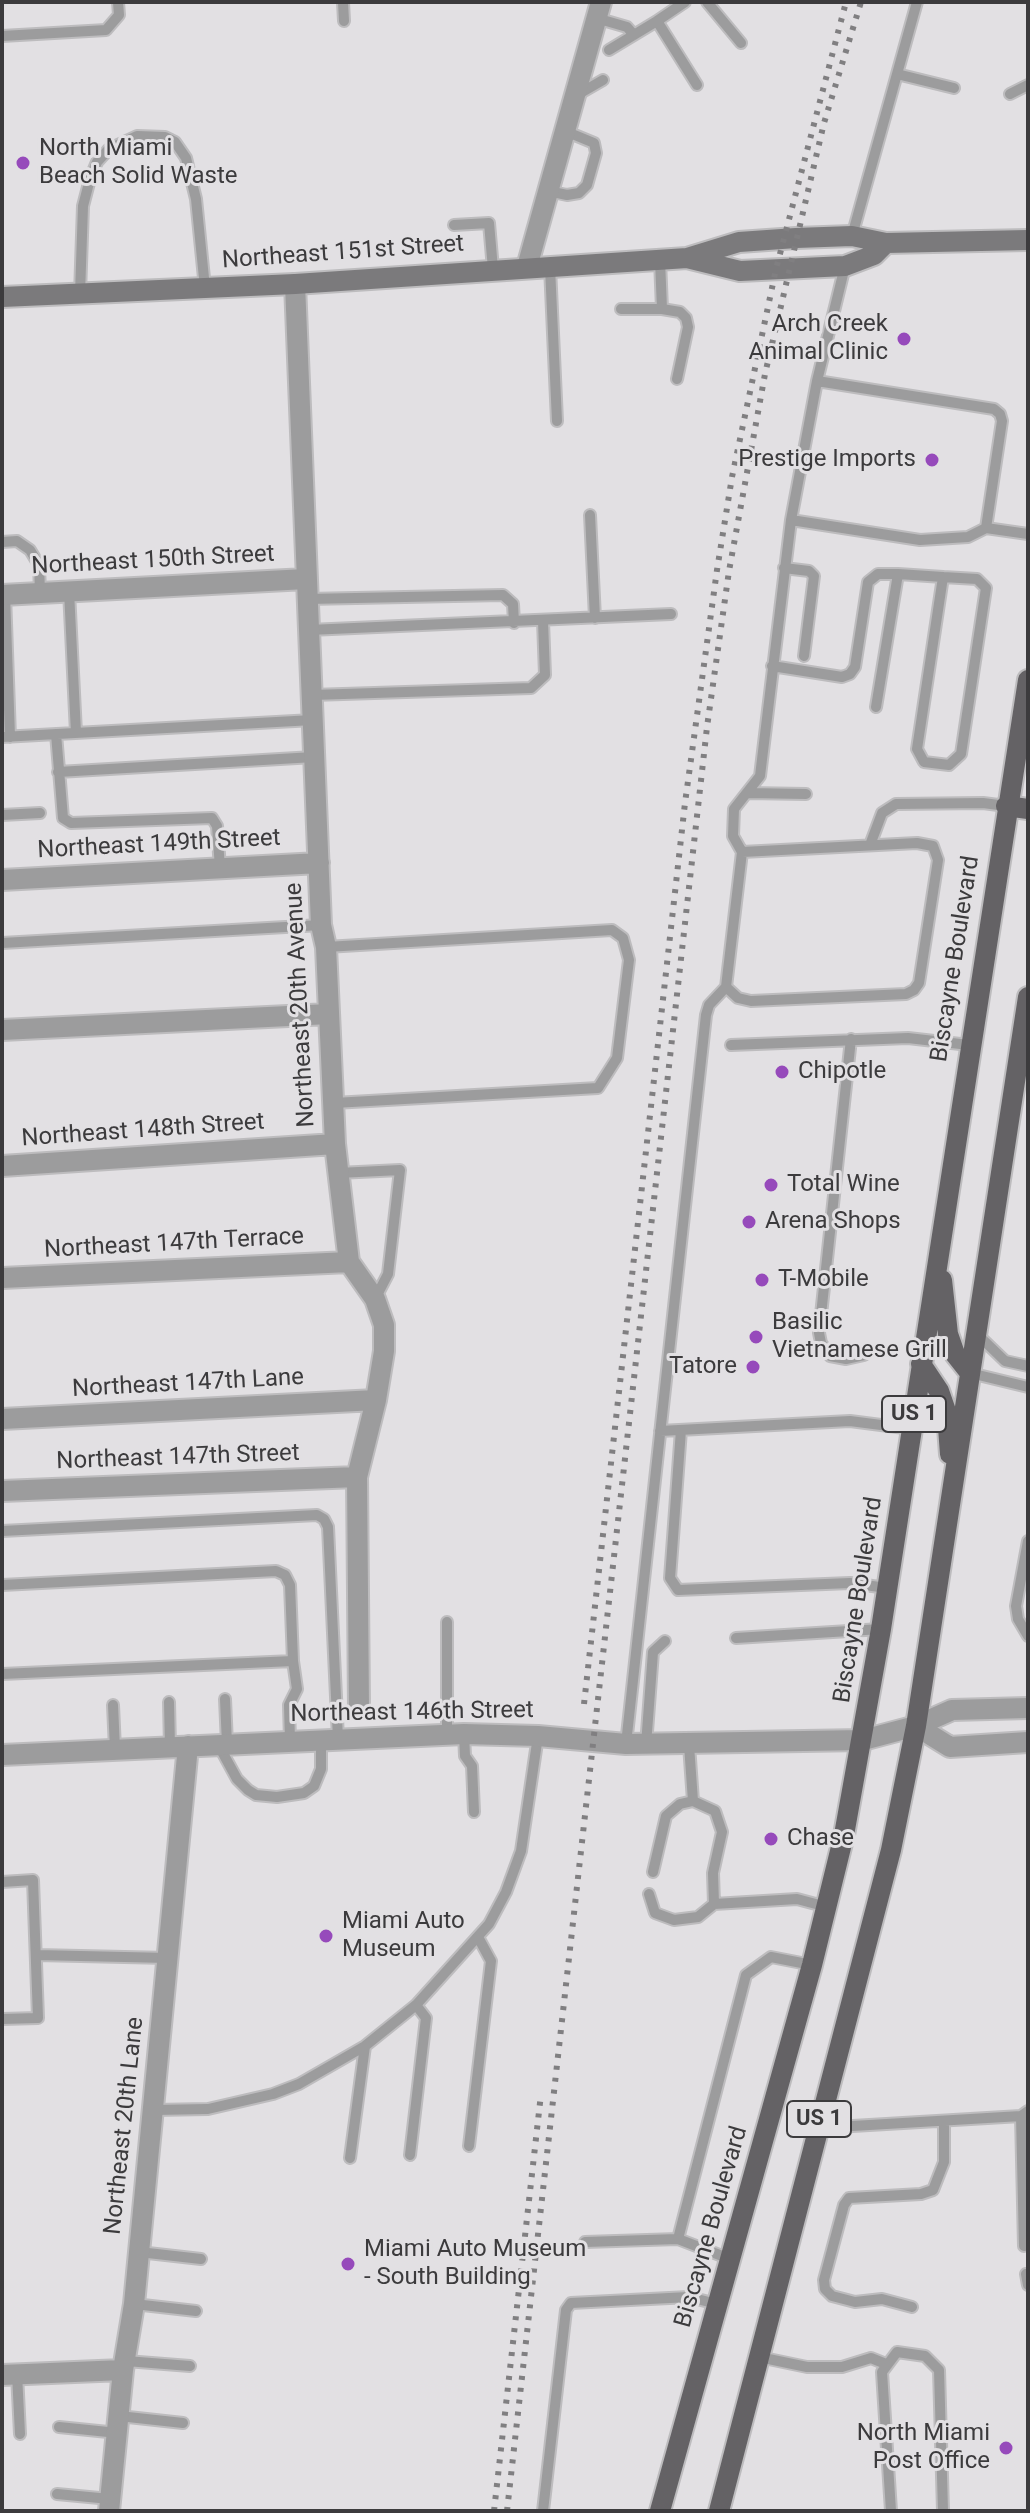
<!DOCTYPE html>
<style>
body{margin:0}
#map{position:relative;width:1030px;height:2513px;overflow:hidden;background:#e2e0e3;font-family:Roboto,sans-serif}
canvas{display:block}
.frame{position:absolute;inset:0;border:4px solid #3c3b3d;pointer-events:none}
</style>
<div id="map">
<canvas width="1030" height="2513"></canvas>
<div class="frame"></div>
</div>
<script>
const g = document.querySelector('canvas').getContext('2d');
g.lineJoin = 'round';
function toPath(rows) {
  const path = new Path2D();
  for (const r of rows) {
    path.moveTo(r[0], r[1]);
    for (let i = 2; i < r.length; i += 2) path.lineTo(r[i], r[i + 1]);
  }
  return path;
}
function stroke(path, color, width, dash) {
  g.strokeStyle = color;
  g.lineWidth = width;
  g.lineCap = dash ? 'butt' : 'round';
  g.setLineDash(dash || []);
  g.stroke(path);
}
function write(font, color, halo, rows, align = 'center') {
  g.font = font + ' Roboto,sans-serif';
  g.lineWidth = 6;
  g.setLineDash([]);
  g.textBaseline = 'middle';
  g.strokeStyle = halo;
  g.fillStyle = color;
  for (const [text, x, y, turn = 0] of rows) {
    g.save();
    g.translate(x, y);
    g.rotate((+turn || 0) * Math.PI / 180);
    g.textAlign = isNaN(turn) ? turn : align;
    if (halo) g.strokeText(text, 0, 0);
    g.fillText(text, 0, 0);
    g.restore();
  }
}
const lane = toPath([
 [343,2,344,21],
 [707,2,741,43],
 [596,18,627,27,634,35],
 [657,21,685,2],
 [2,36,106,30,119,15,118,2],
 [609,50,657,21,697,85],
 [897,74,954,88],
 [1010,94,1028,85],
 [577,95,603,80],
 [548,191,567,195,579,193,587,185,596,153,594,143,565,131],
 [454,225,489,223,493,269],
 [852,236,917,2],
 [660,260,662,309],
 [550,267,557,421],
 [80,294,83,206,90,179,97,162,109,149,137,136,165,137,175,142,186,158,196,199,205,288],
 [621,309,662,309,680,312,686,318,688,327,677,379],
 [817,381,994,409,1000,414,1002,421,986,528,1028,534],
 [590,515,595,618],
 [791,520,920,540,968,537,986,528],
 [2,542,17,541,30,550,39,565,40,592],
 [784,568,809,571,814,576,804,656],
 [898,574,943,577,977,579,986,588,961,754,949,765,924,762,917,749,943,577],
 [69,591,76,733],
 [5,594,10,737],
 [307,599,503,595,513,604,514,623],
 [309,630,671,614],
 [772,666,842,677,850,674,855,667,868,582,878,574,898,574,876,707],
 [312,695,531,688,545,675,543,621],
 [56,734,63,818,71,823,212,818,217,826,220,868],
 [2,737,313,720],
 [58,772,314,757],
 [748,793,806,794],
 [2,815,40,813],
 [870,845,882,813,896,804,983,803,1006,806],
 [2,943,321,925],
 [326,947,612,930,623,938,629,960,617,1058,598,1088,334,1103],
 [726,987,738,998,751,1001,906,994,914,990,919,983,938,860,933,846,917,843,742,852],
 [851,1039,819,1333,821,1343,830,1356,846,1359,864,1355],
 [731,1045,908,1038,969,1045],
 [338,1173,400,1170,388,1274,375,1299],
 [977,1334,1005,1361,1028,1366],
 [970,1373,1028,1387],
 [681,1430,670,1578,678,1590,850,1583,887,1588],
 [660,1431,850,1421,912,1429],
 [2,1531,317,1515,324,1519,328,1527,338,1739],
 [1028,1541,1016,1606,1018,1619,1028,1636],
 [2,1585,276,1571,285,1575,290,1585,293,1661,297,1689,289,1705,290,1741],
 [447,1622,447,1735],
 [736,1638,881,1629],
 [2,1674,293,1661],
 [225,1699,227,1744],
 [169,1702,170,1747],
 [113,1705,115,1749],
 [464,1734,465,1756,472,1766,474,1812],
 [626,1744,706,1015,709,1005,726,987,742,852,733,836,734,809,760,776,791,520,817,381,845,266],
 [646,1745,653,1652,665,1641],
 [689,1745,693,1801,715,1811,722,1832,713,1873,714,1904,797,1899,827,1907],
 [219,1746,237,1779,248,1790,256,1795,277,1797,304,1793,314,1786,321,1769,321,1740],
 [653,1872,666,1816,680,1804,693,1801],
 [2,1882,33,1880,38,2018,2,2019],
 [649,1894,655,1913,674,1920,698,1917,714,1904],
 [37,1955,168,1958],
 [154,2110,208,2109,273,2094,299,2084,365,2046,416,2005,489,1924,506,1892,521,1851,538,1736],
 [1021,2116,1024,2246],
 [819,2128,1021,2116,1028,2111],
 [469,2146,491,1961,478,1937],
 [410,2155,426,2018,416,2005],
 [350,2158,365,2046],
 [678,2239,746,1975,771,1957,812,1965],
 [585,2242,678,2239,730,2259],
 [139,2252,201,2259],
 [1026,2274,1028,2285],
 [134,2304,196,2311],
 [912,2307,882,2299,855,2302,832,2296,825,2289,824,2280,844,2205,849,2198,921,2194,933,2190,944,2162,944,2121],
 [759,2357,807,2367,842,2367,871,2358,886,2364],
 [126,2361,190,2366],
 [17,2374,20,2434],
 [119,2416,183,2423],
 [59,2427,118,2433],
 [57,2494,110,2499],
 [543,2511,566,2310,571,2303,689,2297,717,2304],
 [891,2511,882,2372,897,2352,925,2356,939,2370,943,2511]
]);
const street = toPath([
 [527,267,601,2],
 [295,284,321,925,326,947,335,1144,349,1262,375,1299,384,1325,384,1351,376,1400,357,1477,359,1709],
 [2,595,306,579],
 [2,880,319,863],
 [2,1030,329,1014],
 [2,1166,335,1144],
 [2,1278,349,1262],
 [2,1419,376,1400],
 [2,1491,357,1477],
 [916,1726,950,1747,1028,1742],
 [2,1755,464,1734,538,1736,626,1744,863,1740,916,1726,952,1710,1028,1708],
 [2,2375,123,2370],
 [109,2511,123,2370,134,2304,188,1746]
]);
const secondary = toPath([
 [687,258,740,271,845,266,874,255,886,243],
 [2,297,295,284,687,258,739,242,796,238,852,236,886,243,1028,240]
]);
const primary = toPath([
 [1006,806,1028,809],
 [942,1280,948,1334,955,1354,970,1373],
 [921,1364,939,1391,947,1414,950,1454],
 [660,2511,812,1965,844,1835,881,1629,1028,680],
 [719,2511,891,1850,916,1726,1028,997]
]);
stroke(lane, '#bdbcbe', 14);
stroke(street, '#bdbcbe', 24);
stroke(secondary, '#bdbcbe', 24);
stroke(primary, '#bdbcbe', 24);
stroke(lane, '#9c9c9d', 10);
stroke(street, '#9c9c9d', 20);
stroke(secondary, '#7b7a7c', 20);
stroke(primary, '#646265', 20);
stroke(toPath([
 [584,1704,685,803,717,570,732,477,776,269,846,2],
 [494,2511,541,2094],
 [507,2511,707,727,729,571,765,374,824,123,861,2]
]), '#807f81', 6, [4, 8]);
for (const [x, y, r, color] of [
 [23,163,8,"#964abb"],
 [904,339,8,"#964abb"],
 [932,460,8,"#964abb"],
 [782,1072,8,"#964abb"],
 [771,1185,8,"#964abb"],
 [749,1222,8,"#964abb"],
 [762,1280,8,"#964abb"],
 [756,1337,8,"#964abb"],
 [753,1367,8,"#964abb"],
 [771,1839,8,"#964abb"],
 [326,1936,8,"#964abb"],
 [348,2264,8,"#964abb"],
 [1006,2448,8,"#964abb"]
]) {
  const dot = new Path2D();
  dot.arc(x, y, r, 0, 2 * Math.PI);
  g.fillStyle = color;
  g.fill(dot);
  stroke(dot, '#e2e0e3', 3);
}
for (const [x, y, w] of [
 [914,1414,64],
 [819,2119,64]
]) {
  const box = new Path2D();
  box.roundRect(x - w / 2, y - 18, w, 36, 6);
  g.fillStyle = '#e2e0e3';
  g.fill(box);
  stroke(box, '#3c3b3d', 2);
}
write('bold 22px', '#3c3b3d', null, [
 ["US 1",914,1414],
 ["US 1",819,2119]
]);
write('24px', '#3c3b3d', '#e2e0e3', [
 ["North Miami",39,149],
 ["Beach Solid Waste",39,177],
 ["Arch Creek",888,325,"right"],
 ["Animal Clinic",888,353,"right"],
 ["Prestige Imports",916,460,"right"],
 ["Chipotle",798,1072],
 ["Total Wine",787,1185],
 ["Arena Shops",765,1222],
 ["T-Mobile",778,1280],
 ["Basilic",772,1323],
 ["Vietnamese Grill",772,1351],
 ["Tatore",737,1367,"right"],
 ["Chase",787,1839],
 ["Miami Auto",342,1922],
 ["Museum",342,1950],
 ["Miami Auto Museum",364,2250],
 ["- South Building",364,2278],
 ["North Miami",990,2434,"right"],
 ["Post Office",990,2462,"right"]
], 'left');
write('24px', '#3c3b3d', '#e2e0e3', [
 ["Northeast 151st Street",343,253,-4],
 ["Northeast 150th Street",153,561,-3],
 ["Northeast 149th Street",159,845,-3],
 ["Biscayne Boulevard",956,959,-81],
 ["Northeast 20th Avenue",301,1005,-93],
 ["Northeast 148th Street",143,1131,-4],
 ["Northeast 147th Terrace",174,1244,-3],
 ["Northeast 147th Lane",188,1384,-3],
 ["Northeast 147th Street",178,1458,-2],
 ["Biscayne Boulevard",859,1600,-81],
 ["Northeast 146th Street",412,1713,-1],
 ["Northeast 20th Lane",125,2126,-84],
 ["Biscayne Boulevard",712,2227,-74]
]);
</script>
